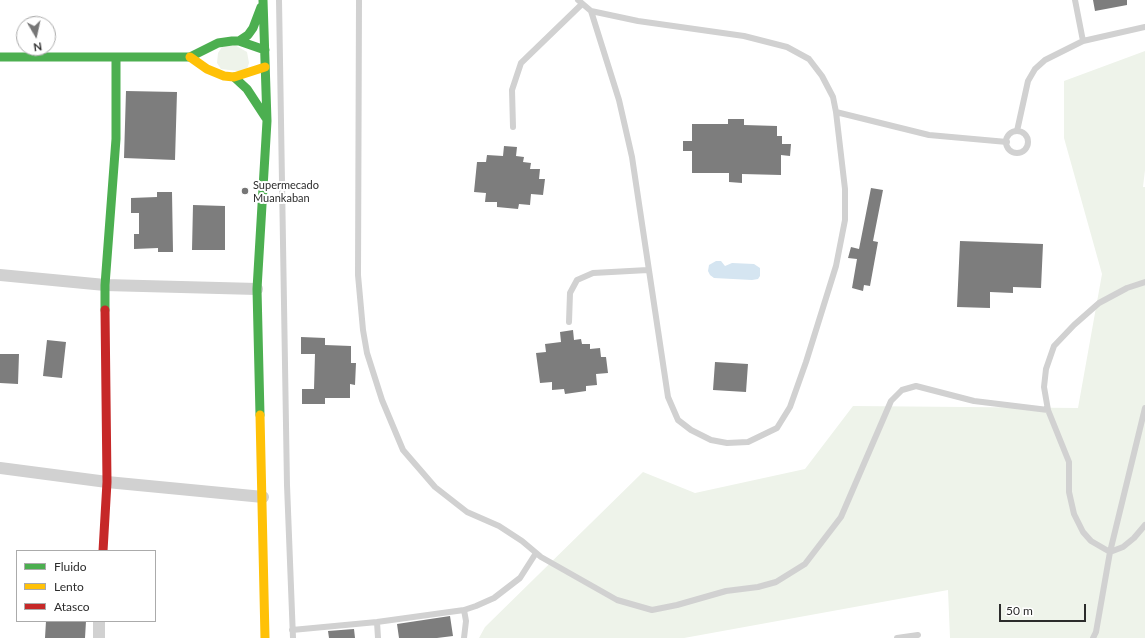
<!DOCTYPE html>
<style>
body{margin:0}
#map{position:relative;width:1145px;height:638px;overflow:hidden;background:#fff;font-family:Lato,sans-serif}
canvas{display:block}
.legend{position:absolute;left:16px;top:550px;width:140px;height:72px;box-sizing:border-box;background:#fff;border:1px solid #ababab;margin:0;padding:5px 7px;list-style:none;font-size:12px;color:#2c2c2c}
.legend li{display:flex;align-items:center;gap:8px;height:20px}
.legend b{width:20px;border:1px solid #ababab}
.north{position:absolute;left:16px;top:16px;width:40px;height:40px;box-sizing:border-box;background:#fff;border:1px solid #ababab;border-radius:50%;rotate:171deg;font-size:11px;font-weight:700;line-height:16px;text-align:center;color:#2c2c2c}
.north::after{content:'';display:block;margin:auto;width:14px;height:18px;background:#767676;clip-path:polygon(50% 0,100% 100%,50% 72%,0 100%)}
.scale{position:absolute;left:999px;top:604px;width:87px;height:18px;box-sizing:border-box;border:2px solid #2c2c2c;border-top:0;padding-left:5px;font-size:12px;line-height:14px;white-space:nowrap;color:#2c2c2c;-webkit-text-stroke:3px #fff;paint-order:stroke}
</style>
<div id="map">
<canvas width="1145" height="638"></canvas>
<ul class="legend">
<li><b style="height:5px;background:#4caf50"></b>Fluido</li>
<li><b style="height:5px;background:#ffc107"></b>Lento</li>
<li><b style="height:5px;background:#c62828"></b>Atasco</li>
</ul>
<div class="north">N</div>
<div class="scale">50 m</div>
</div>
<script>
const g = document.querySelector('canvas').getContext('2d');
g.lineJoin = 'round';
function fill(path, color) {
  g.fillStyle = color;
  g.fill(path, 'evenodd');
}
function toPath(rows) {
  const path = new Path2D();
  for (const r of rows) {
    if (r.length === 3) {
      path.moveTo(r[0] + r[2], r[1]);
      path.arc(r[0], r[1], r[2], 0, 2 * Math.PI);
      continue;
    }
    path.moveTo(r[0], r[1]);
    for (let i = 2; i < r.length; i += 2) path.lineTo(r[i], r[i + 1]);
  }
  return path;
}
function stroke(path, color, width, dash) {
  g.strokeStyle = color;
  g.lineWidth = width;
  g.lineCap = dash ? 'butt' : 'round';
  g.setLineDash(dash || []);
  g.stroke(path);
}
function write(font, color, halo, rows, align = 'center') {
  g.font = font + ' Lato,sans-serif';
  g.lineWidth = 4;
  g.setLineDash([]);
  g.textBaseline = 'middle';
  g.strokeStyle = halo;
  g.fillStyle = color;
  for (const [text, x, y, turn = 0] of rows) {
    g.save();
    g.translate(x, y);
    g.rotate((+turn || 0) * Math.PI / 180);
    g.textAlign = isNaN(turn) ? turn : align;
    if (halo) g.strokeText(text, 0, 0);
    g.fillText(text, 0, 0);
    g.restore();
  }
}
fill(toPath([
 [233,44,247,52,249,63,246,72,221,69,217,63,218,53,222,47],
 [1145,51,1145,170,1143,187,1145,187,1145,638,950,638,948,590,684,638,479,638,485,627,643,472,695,493,805,469,853,406,1078,408,1102,274,1064,138,1064,81]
]), '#eef3ea');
fill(toPath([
 [716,261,721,261,725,266,732,263,754,264,760,268,760,276,758,279,752,280,714,278,710,275,708,271,709,265]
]), '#d5e5f1');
fill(toPath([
 [1093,0,1127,0,1127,5,1095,11],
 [126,91,177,92,175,160,124,158],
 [728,119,744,119,744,125,777,126,777,136,782,136,782,144,791,144,790,156,781,155,781,175,742,174,742,183,729,182,729,173,692,173,692,151,683,151,683,141,692,141,692,124,728,124],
 [504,146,517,147,516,156,524,157,523,162,531,163,530,169,540,169,539,179,545,179,543,195,531,194,530,205,519,204,518,209,497,207,497,202,485,202,486,193,474,192,477,162,486,162,487,155,503,156],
 [871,188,883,190,873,241,878,242,870,286,864,285,863,291,852,288,857,259,848,258,851,247,859,249],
 [157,192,172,192,173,252,158,252,158,248,134,249,134,234,139,234,139,213,131,213,131,198,157,197],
 [193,205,225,206,225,250,192,250],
 [960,241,1043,244,1041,288,1013,287,1013,293,990,292,990,308,957,307],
 [573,330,574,340,581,339,582,344,590,344,590,349,600,348,601,357,606,357,608,373,596,374,597,385,586,386,586,391,565,394,564,389,552,390,552,382,540,383,536,353,546,352,545,344,561,342,560,332],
 [301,337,325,338,325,345,351,346,351,363,356,363,355,385,350,384,350,398,325,398,325,404,302,404,302,389,314,389,315,354,301,354],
 [47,340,66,342,62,378,43,376],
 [0,354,19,354,18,384,0,383],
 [715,362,748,364,746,392,713,390],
 [450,616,453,636,437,638,399,638,397,624],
 [46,621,86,621,85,638,45,638],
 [354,629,355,638,329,638,328,631]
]), '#7d7d7d');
stroke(toPath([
 [279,0,287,485,293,638],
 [359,0,358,275,363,330,367,353,382,400,403,450,435,487,467,512,499,526,522,541,541,557,617,600,652,610,677,605,726,591,758,587,776,582,805,564,841,517,891,401,902,390,916,386,974,401,1048,410],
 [578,0,591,11,638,21,744,36,787,47,809,59,822,76,833,97,836,112,845,189,845,220,836,266,806,362,790,407,777,428,748,442,727,443,711,440,691,430,678,420,668,397,632,157,619,100,591,11],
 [1075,0,1083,41],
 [836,112,929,135,1007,142],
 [513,127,512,90,521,63,582,4],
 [1017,131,1028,81,1035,69,1045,60,1083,41,1145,27],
 [1017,142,11],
 [1145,282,1127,288,1099,303,1074,325,1054,346,1046,369,1044,387,1048,410,1069,462,1069,492,1074,514,1083,532,1091,541,1110,552,1123,547,1134,538,1145,525],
 [569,322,570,293,577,280,593,273,648,270],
 [464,610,466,621,464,638],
 [377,622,378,638],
 [292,630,377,622,464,610,476,606,494,598,520,578,536,553],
 [897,638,918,635],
 [1093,638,1096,632,1110,552,1145,408]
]), '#d1d1d1', 6);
stroke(toPath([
 [0,275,105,285,257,289],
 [0,468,107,482,263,497],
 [99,638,99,621]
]), '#d1d1d1', 12);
stroke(toPath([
 [239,41,248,35,253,28,261,7],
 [0,57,190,57,218,43,232,41,239,41,265,50],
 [234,77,247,89,266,118],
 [105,310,105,285,116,139,116,58],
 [260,415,257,289,267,121,263,0]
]), '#4caf50', 9);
stroke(toPath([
 [190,57,207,69,224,76,234,77,265,67],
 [260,415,265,638]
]), '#ffc107', 9);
stroke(toPath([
 [103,551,107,482,105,310]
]), '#c62828', 9);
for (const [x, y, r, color] of [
 [245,191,4,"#767676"]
]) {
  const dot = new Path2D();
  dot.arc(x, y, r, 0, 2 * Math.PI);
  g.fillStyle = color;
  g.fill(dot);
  stroke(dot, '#fff', 1.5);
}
write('11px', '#2c2c2c', '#fff', [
 ["Supermecado",253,185],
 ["Muankaban",253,198]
], 'left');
</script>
